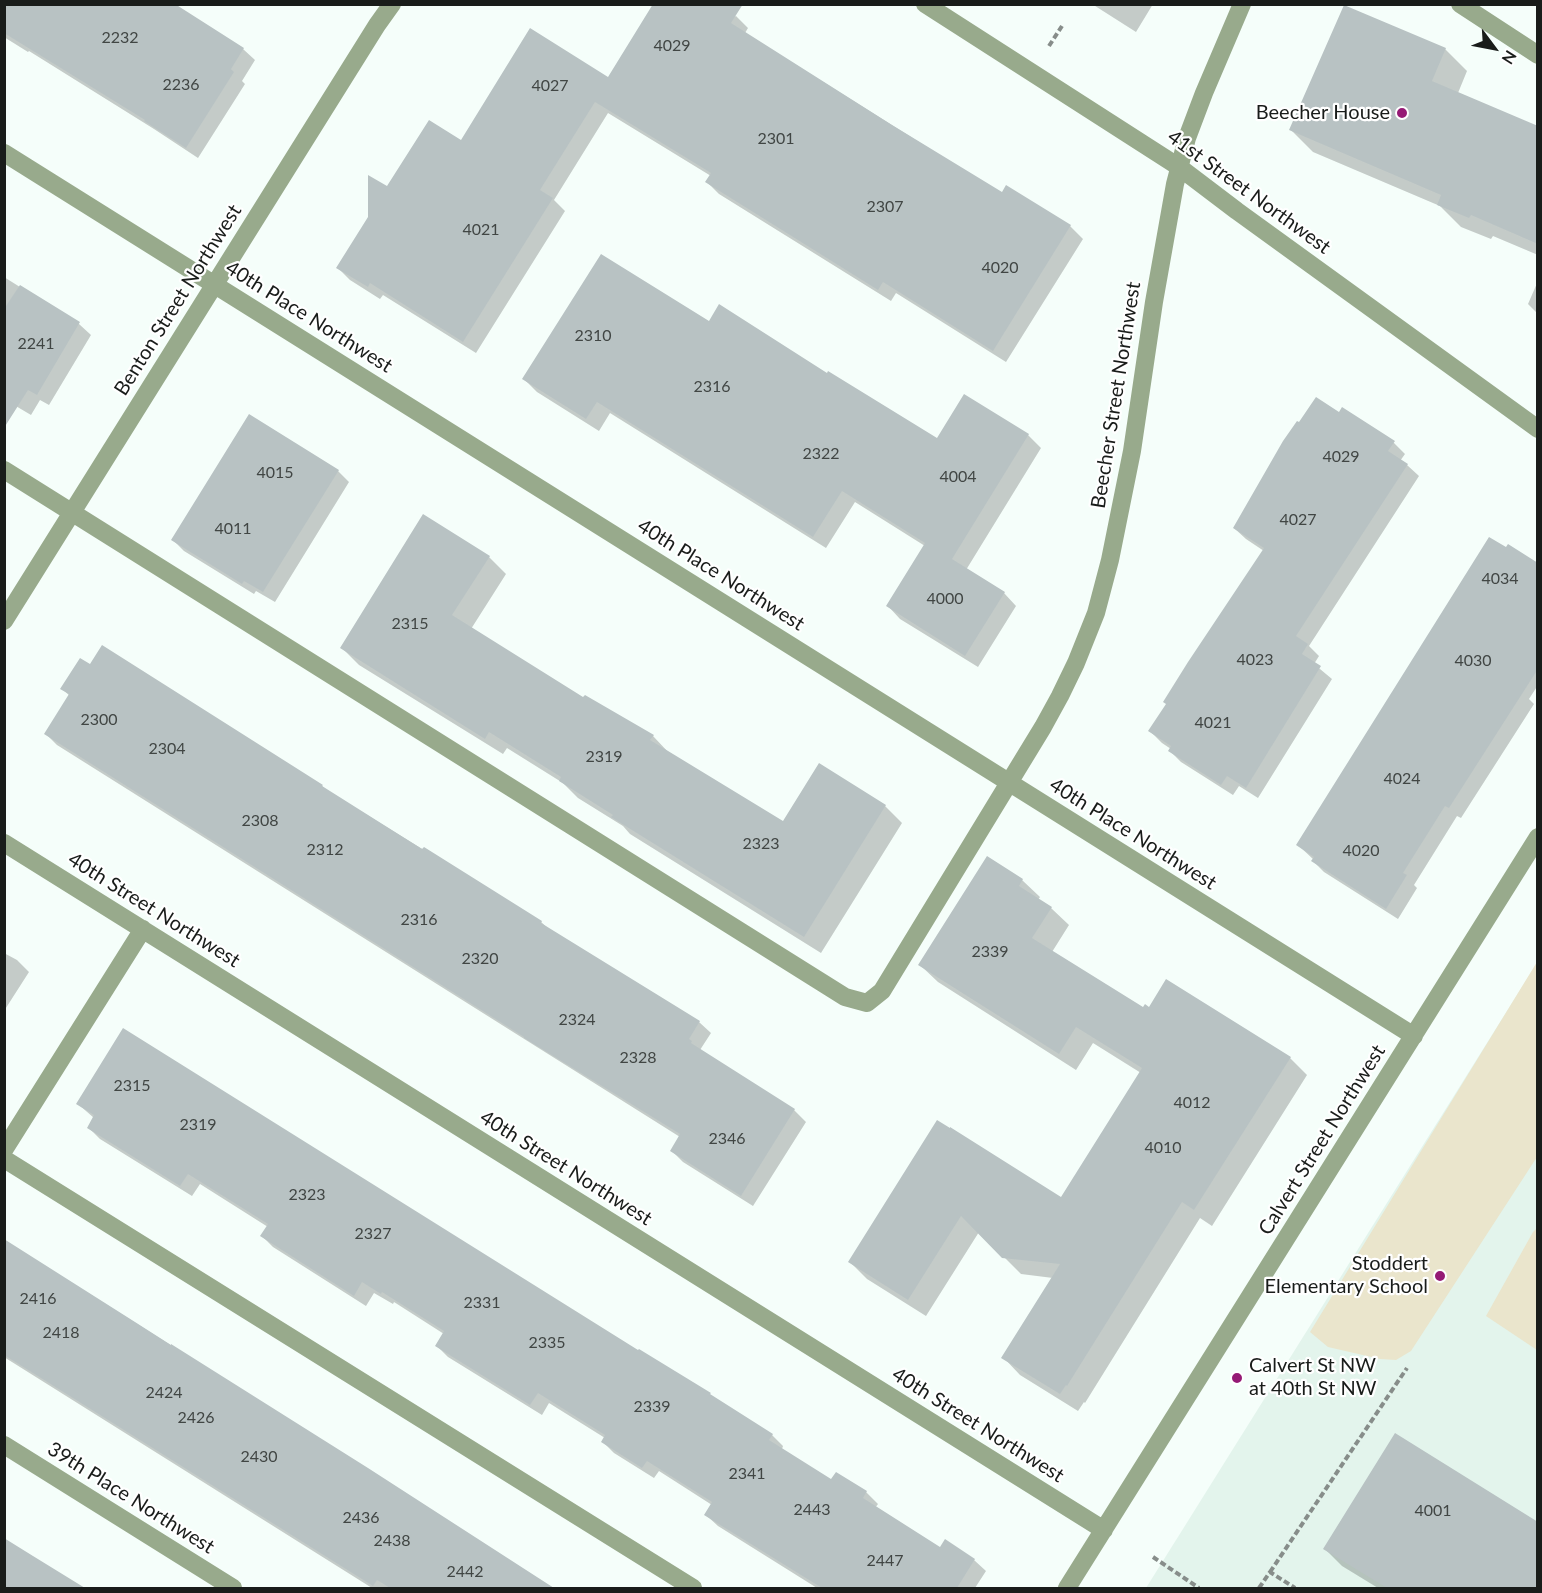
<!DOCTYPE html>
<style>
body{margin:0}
#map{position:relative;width:1542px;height:1593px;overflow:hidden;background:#f5fefa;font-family:Lato,sans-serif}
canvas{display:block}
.frame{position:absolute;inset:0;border:6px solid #191c1a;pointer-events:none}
.north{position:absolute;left:1464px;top:18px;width:60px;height:60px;-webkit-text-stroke:4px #fff;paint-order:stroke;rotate:122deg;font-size:16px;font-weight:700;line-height:24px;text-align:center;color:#191c1a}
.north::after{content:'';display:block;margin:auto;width:21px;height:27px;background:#191c1a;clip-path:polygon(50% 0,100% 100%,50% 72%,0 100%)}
</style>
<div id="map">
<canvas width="1542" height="1593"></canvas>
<div class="frame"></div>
<div class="north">N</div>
</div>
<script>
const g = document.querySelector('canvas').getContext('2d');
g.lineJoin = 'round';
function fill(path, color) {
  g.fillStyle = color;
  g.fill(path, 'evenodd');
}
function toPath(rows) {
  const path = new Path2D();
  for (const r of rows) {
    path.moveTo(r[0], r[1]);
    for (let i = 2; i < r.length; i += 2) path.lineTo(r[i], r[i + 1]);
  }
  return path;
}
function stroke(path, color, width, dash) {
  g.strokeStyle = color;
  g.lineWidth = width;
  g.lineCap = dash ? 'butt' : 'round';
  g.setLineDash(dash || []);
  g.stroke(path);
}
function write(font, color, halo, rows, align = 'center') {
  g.font = font + ' Lato,sans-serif';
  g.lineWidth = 4.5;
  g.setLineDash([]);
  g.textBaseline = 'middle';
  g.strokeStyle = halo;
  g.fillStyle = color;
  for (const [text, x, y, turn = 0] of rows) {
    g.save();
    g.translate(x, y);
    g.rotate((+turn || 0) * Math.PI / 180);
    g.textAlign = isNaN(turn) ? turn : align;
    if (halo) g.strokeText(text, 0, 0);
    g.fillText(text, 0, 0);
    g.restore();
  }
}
fill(toPath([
 [1537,963,1537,1588,1146,1588]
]), '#e3f4ec');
fill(toPath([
 [1537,962,1537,1157,1411,1351,1396,1360,1380,1359,1328,1347,1310,1332],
 [1537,1228,1537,1350,1486,1316,1533,1232]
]), '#eae5cc');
fill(toPath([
 [4,4,243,49,255,60,242,81,245,84,198,158,154,129,29,51,28,52,4,37],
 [1092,4,1153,4,1136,32],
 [736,16,748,28,745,33,1002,194,1007,187,1070,226,1083,239,1006,362,896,293,891,301,719,194,707,182,711,176,608,113,554,200,565,211,476,353,383,295,380,299,350,280,338,268,387,188,461,142,608,79],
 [1445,49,1467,71,1458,93,1538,127,1538,255,1493,236,1491,239,1461,227,1440,206,1313,152,1291,130],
 [4,277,79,324,91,335,49,405,40,400,31,415,4,399],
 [1538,281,1538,314,1528,304],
 [709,323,828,375,937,441,965,396,1028,435,1041,448,966,570,1004,593,1016,606,978,667,900,619,888,606,925,546,855,502,826,548,610,413,599,431,537,392,524,379],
 [1340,414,1394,443,1405,454,1400,461,1407,465,1419,476,1309,646,1319,656,1314,664,1332,679,1258,798,1239,786,1233,795,1181,762,1170,751,1171,749,1162,743,1150,731,1264,551,1246,539,1234,528],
 [338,471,349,482,275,602,256,591,254,594,184,551,173,540],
 [489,557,506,574,471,629,584,699,653,736,670,754,783,823,885,806,902,823,821,953,630,834,623,826,578,798,563,783,507,748,503,754,359,665,342,648],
 [1538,564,1538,685,1529,699,1534,704,1461,818,1457,816,1414,885,1417,888,1398,919,1324,872,1313,861,1314,860,1298,845],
 [103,647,322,786,328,791,541,922,550,930,699,1022,711,1033,700,1050,794,1110,806,1122,753,1206,683,1162,672,1151,680,1137,57,745,46,734,70,696,62,689,90,666],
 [1022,880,1040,897,1038,900,1051,908,1069,925,1052,952,1143,1009,1290,1058,1307,1075,1212,1226,1200,1218,1085,1403,1084,1402,1078,1411,1020,1375,1003,1357,1053,1278,1021,1274,979,1232,926,1316,867,1279,850,1262,937,1122,1061,1199,1141,1073,1093,1043,1076,1070,938,982,920,965],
 [4,953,17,960,29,972,4,1011],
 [78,1104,772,1435,783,1446,782,1449,832,1481,836,1474,866,1492,878,1504,875,1508,941,1549,974,1560,986,1571,975,1588,817,1588,718,1526,706,1515,712,1505,659,1471,654,1478,614,1453,603,1442,605,1438,549,1403,542,1415,448,1357,437,1346,444,1334,394,1302,393,1304,374,1293,366,1306,273,1247,262,1236,268,1227,200,1184,192,1196,100,1139,88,1127,94,1118],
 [4,1240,367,1469,551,1588,372,1588,4,1357],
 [1538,1524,1538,1588,1378,1588,1342,1566,1325,1549],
 [4,1540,81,1588,4,1588]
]), '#0003');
fill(toPath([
 [4,4,175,4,244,48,231,69,234,72,186,148,144,121,145,120,4,33],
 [653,4,743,4,731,23,892,125,1002,192,1006,185,1071,225,993,351,883,282,878,290,705,182,711,173,595,102,540,190,553,198,463,342,370,283,368,287,336,268,368,217,368,175,387,186,429,120,461,140,530,28,608,77],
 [1344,5,1446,48,1432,81,1538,126,1538,244,1471,215,1469,218,1437,205,1441,195,1289,130],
 [601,254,709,321,719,304,827,373,828,371,937,438,964,394,1029,434,952,559,1005,592,965,656,886,606,925,543,842,491,813,537,597,402,586,419,522,379],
 [20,285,80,322,37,395,28,390,4,428,4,309],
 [1316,397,1339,412,1342,407,1395,441,1388,451,1408,464,1296,636,1308,644,1302,654,1321,666,1246,788,1227,776,1221,785,1168,751,1171,746,1148,731,1166,704,1163,702,1188,662,1264,548,1233,528,1283,441,1297,421,1299,422],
 [249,414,339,470,263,592,244,581,242,584,171,540],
 [423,514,490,556,452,615,583,697,585,695,654,735,650,740,783,821,819,763,886,805,804,937,611,817,613,815,559,781,561,777,489,732,485,739,340,648],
 [1489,537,1506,547,1508,544,1538,563,1538,669,1449,808,1445,806,1403,873,1407,875,1386,909,1311,861,1314,857,1296,845],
 [102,645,323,785,322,786,422,849,424,847,542,921,541,923,700,1021,689,1039,692,1041,691,1043,795,1109,741,1196,670,1151,680,1134,524,1038,524,1037,44,734,69,694,60,689,80,658,90,664],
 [987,856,1023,879,1019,886,1052,907,1032,938,1143,1007,1145,1004,1149,1007,1166,979,1291,1057,1194,1210,1182,1202,1067,1386,1066,1385,1060,1394,1001,1358,1060,1264,1002,1258,961,1216,908,1300,848,1262,937,1120,950,1128,950,1127,1061,1197,1142,1068,1076,1027,1059,1054,918,965],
 [123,1028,638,1350,639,1349,711,1393,710,1394,773,1434,769,1440,831,1479,836,1472,867,1491,863,1498,940,1547,945,1539,975,1559,957,1588,822,1588,704,1515,712,1502,647,1461,642,1468,601,1442,605,1435,538,1393,530,1405,435,1346,444,1331,382,1292,381,1294,362,1282,354,1296,260,1236,268,1224,188,1174,180,1186,87,1128,94,1115,76,1104],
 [4,1239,135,1322,171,1345,171,1344,368,1468,554,1588,390,1588,377,1580,373,1586,41,1378,4,1355],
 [1395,1433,1538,1522,1538,1588,1387,1588,1323,1549],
 [4,1538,33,1556,85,1588,4,1588]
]), '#b8c2c3');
stroke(toPath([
 [1049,46,1062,26],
 [1153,1557,1199,1588],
 [1270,1572,1407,1368],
 [1259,1588,1270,1572,1295,1588]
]), '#878d8a', 4, [6, 3]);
stroke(toPath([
 [925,4,1179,167,1237,211,1538,429],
 [1460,4,1538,55],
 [4,153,1414,1036],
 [4,470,845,997,867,1003,882,991,1043,727,1060,696,1076,663,1096,613,1110,560,1132,451,1154,302,1175,184,1187,138,1204,93,1242,4],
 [4,621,377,25,392,4],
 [4,843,1104,1530],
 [4,1150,143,929],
 [4,1159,693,1588],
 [4,1445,233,1588],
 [1067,1588,1538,837]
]), '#98aa8c', 18);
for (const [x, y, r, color] of [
 [1402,113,6,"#951a75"],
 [1440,1276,6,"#951a75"],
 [1237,1378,6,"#951a75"]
]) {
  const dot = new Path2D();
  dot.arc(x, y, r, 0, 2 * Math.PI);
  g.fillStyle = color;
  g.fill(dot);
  stroke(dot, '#fff', 2);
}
write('16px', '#414644', null, [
 ["2232",120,38],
 ["4029",672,46],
 ["2236",181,85],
 ["4027",550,86],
 ["2301",776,139],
 ["2307",885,207],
 ["4021",481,230],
 ["4020",1000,268],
 ["2310",593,336],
 ["2241",36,344],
 ["2316",712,387],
 ["2322",821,454],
 ["4029",1341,457],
 ["4015",275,473],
 ["4004",958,477],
 ["4027",1298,520],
 ["4011",233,529],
 ["4034",1500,579],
 ["4000",945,599],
 ["2315",410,624],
 ["4023",1255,660],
 ["4030",1473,661],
 ["2300",99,720],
 ["4021",1213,723],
 ["2304",167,749],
 ["2319",604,757],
 ["4024",1402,779],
 ["2308",260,821],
 ["2323",761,844],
 ["2312",325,850],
 ["4020",1361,851],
 ["2316",419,920],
 ["2339",990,952],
 ["2320",480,959],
 ["2324",577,1020],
 ["2328",638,1058],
 ["2315",132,1086],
 ["4012",1192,1103],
 ["2319",198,1125],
 ["2346",727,1139],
 ["4010",1163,1148],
 ["2323",307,1195],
 ["2327",373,1234],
 ["2416",38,1299],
 ["2331",482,1303],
 ["2418",61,1333],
 ["2335",547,1343],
 ["2424",164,1393],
 ["2339",652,1407],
 ["2426",196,1418],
 ["2430",259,1457],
 ["2341",747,1474],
 ["2443",812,1510],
 ["4001",1433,1511],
 ["2436",361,1518],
 ["2438",392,1541],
 ["2447",885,1561],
 ["2442",465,1572]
]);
write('20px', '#191c1a', '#fff', [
 ["Beecher House",1390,113],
 ["Stoddert",1428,1264],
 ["Elementary School",1428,1287],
 ["Calvert St NW",1249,1366,"left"],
 ["at 40th St NW",1249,1389,"left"]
], 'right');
write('20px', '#191c1a', '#fff', [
 ["41st Street Northwest",1249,192,36],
 ["Benton Street Northwest",178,300,-58],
 ["40th Place Northwest",309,317,32],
 ["Beecher Street Northwest",1116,395,-81],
 ["40th Place Northwest",721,575,32],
 ["40th Place Northwest",1133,834,32],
 ["40th Street Northwest",154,910,32],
 ["Calvert Street Northwest",1322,1140,-58],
 ["40th Street Northwest",566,1168,32],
 ["40th Street Northwest",978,1425,32],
 ["39th Place Northwest",131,1498,32]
]);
</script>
